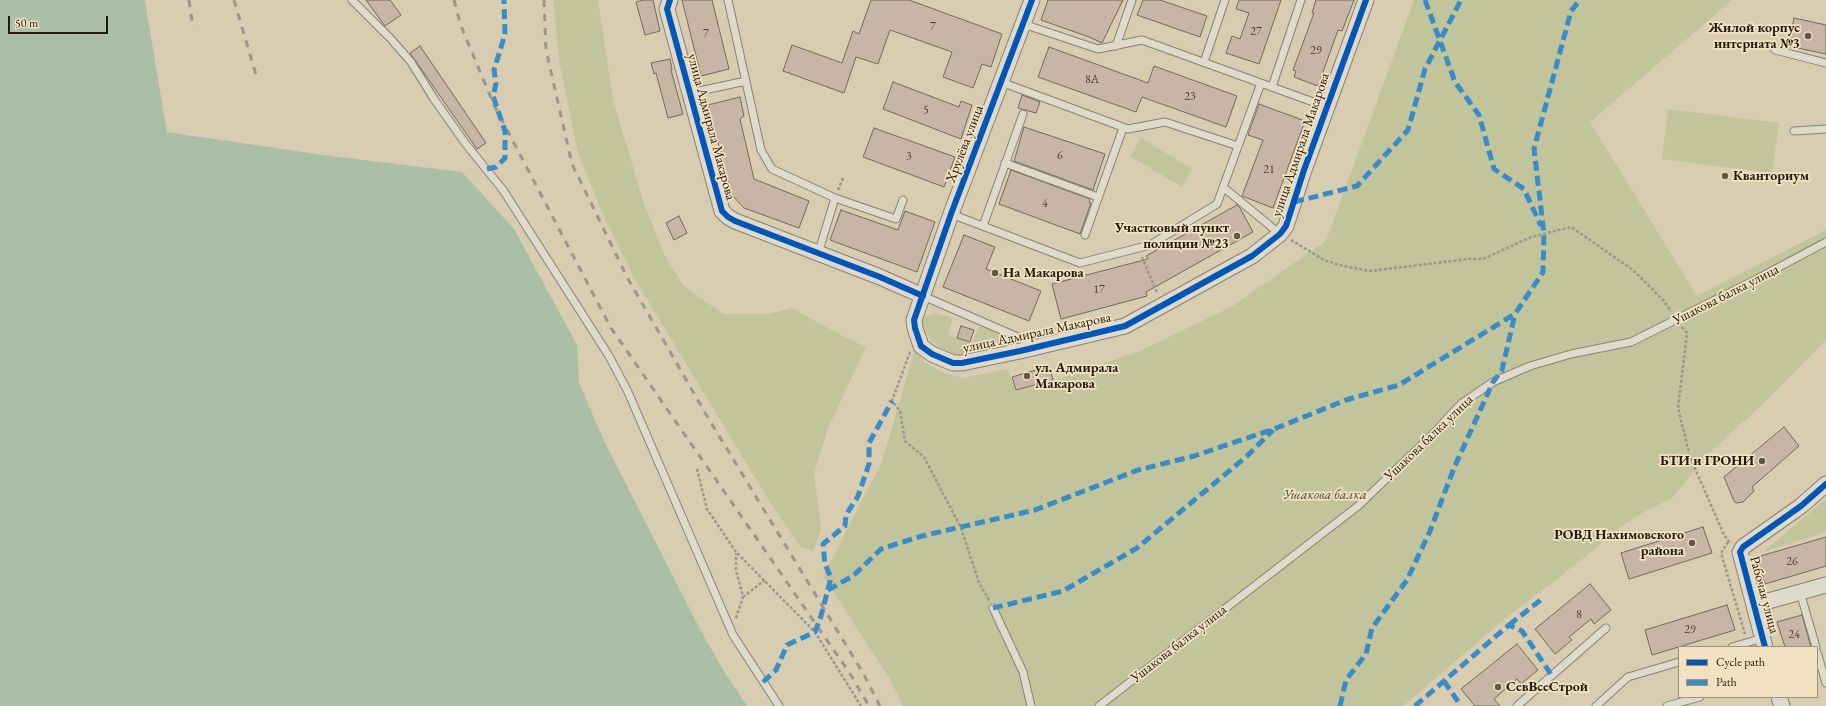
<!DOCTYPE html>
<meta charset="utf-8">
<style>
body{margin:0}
#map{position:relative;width:1826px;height:706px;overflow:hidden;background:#d8ccb1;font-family:"EB Garamond",serif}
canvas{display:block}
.legend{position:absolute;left:1678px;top:646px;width:140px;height:52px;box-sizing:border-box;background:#f1e2c1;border:1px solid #9e927a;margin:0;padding:5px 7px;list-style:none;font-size:12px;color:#22190f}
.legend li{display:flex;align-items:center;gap:8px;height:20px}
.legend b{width:20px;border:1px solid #9e927a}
.scale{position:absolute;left:8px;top:16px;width:100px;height:18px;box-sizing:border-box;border:2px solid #22190f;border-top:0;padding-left:5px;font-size:12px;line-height:14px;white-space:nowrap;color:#22190f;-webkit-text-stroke:3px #f1e2c1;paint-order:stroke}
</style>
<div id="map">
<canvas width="1826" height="706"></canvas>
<ul class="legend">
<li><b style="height:5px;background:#0057b8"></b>Cycle path</li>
<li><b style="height:5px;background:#398cc7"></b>Path</li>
</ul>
<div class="scale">50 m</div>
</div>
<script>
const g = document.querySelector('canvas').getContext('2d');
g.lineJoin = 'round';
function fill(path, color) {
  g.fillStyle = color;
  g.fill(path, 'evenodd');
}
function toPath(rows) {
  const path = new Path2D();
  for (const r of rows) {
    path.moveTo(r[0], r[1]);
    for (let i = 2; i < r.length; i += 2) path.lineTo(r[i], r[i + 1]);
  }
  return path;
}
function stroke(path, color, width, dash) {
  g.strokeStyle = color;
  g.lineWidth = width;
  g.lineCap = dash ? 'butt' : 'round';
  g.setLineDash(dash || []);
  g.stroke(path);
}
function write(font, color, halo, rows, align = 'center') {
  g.font = font + ' "EB Garamond",serif';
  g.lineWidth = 3.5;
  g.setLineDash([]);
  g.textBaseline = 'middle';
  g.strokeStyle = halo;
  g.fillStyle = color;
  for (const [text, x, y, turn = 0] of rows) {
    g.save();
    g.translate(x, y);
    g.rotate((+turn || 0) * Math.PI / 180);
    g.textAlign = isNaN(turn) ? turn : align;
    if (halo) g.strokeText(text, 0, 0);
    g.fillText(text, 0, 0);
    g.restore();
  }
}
fill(toPath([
 [553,0,598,0,613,100,628,150,644,204,666,258,683,285,723,314,769,314,792,308,842,336,866,347,828,428,814,474,821,529,813,551,801,547,771,504,633,276,602,212,578,153,560,65],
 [1414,0,1732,0,1590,122,1697,296,1826,230,1826,340,1767,400,1704,458,1672,498,1640,514,1614,532,1585,557,1501,622,1403,706,903,706,890,679,823,576,882,462,915,349,923,362,944,373,964,378,1007,369,1016,391,1053,381,1140,351,1231,307,1326,241],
 [1668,109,1779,123,1772,173,1662,159],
 [1141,138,1192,169,1182,187,1130,156],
 [935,313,953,318,948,335,972,344,979,326,1019,341,969,358,956,357,932,342,927,333,921,318],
 [1826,499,1826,532,1763,552,1800,521]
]), '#c2c49b');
fill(toPath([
 [0,0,145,0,167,132,323,155,462,172,514,229,577,345,579,383,604,441,701,631,722,668,747,706,0,706]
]), '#aabea8');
fill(toPath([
 [145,0,147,0,168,130,198,135,199,137,167,132]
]), '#d8ccb1');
const building = toPath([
 [366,0,390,0,401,15,385,26,366,0],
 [643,0,653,0,660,31,645,35,636,2,643,0],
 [682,0,712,0,729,69,701,76,682,0],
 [871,0,909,0,1002,34,991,67,982,64,973,88,943,77,952,52,890,30,878,64,856,57,844,93,783,71,792,45,842,63,853,31,859,34,871,0],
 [1048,0,1123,0,1102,43,1089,37,1041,20,1048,0],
 [1143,0,1160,0,1207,16,1200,37,1137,15,1143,0],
 [1239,0,1281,0,1259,64,1226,53,1232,36,1240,39,1249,13,1236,9,1239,0],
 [1316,0,1354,0,1342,31,1338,30,1318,86,1294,77,1296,71,1293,70,1314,13,1312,13,1316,0],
 [1794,18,1826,25,1826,54,1788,46,1794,18],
 [420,46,486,143,477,149,410,53,420,46],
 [1049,47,1148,83,1154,66,1237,96,1226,127,1142,97,1136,112,1038,77,1049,47],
 [670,59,672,70,671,70,683,114,668,118,656,73,654,74,651,63,670,59],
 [893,82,959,107,961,101,972,105,961,139,883,109,893,82],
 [1022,95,1040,102,1036,113,1018,108,1022,95],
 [740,97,744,116,740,119,754,179,809,201,799,228,744,208,732,195,708,105,740,97],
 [1259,104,1305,121,1273,208,1242,196,1263,140,1248,135,1259,104],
 [1024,127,1105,154,1093,190,1014,161,1024,127],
 [874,128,955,157,944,187,863,157,874,128],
 [1011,170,1090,199,1089,203,1091,203,1080,234,999,204,1011,170],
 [1237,205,1240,208,1253,232,1146,292,1147,296,1061,319,1052,284,1148,259,1146,256,1237,205],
 [841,210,898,230,905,211,935,222,917,272,830,240,841,210],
 [679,216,687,233,674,240,666,223,679,216],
 [964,235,995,247,986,269,1041,291,1029,321,943,287,964,235],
 [961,326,974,330,970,342,957,338,961,326],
 [1049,366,1053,380,1016,390,1012,377,1049,366],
 [1784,427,1799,446,1752,487,1754,491,1743,502,1736,503,1734,501,1724,477,1784,427],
 [1703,527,1712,553,1629,579,1621,553,1703,527],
 [1826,537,1826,566,1765,584,1757,557,1826,537],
 [1590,584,1611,610,1594,624,1591,619,1569,637,1572,640,1555,654,1535,629,1590,584],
 [1727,605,1735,630,1652,655,1645,630,1727,605],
 [1802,615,1811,647,1785,647,1777,622,1802,615],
 [1517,644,1538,670,1521,684,1517,679,1494,699,1500,706,1475,706,1461,689,1517,644]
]);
fill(building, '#c7b5a5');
stroke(building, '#716a5b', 1);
const lane = toPath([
 [352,0,391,39,411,62,434,99,465,143,503,190,609,356,628,392,733,635,779,706],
 [728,0,761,150,772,169,835,198,818,254],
 [1023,24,1098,49,1142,40,1327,107],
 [1116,46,1132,0],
 [1775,50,1826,63],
 [1204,62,1225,0],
 [1001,82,1128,129,1165,122,1238,146],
 [1272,87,1301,0],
 [690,93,746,81],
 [1794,131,1826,129],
 [1005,163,1098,197],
 [1223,187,1280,234],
 [835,198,896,219,903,200],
 [951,214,1080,263,1150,245,1217,204,1261,83],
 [983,226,1023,114],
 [1085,235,1123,128],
 [923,296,1036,345],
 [1800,592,1816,647],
 [993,608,1023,672,1031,706],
 [1732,647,1763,638],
 [1817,652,1826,683],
 [1099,706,1358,506,1432,435,1461,404,1493,382,1530,366,1571,354,1631,342,1753,281,1826,242],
 [1517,706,1606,628],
 [1596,706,1628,677,1679,662],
 [1667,706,1700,697]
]);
const street = toPath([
 [670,0,667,9,722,211,728,217,735,221,880,277,923,296],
 [1032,0,951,214,914,320,915,328,921,346,932,354,953,363,962,363,1020,351,1125,326,1252,256,1280,234,1286,226,1304,170,1366,0],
 [1754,605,1826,585],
 [1765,647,1740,552,1743,547,1801,506,1826,484],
 [1779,697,1782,706]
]);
stroke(lane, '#898272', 9);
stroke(street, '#898272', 17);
stroke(toPath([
 [838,190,843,178],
 [1291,240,1324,260,1343,266,1370,271,1469,259,1483,259,1531,237,1571,227,1633,270,1664,301,1671,311],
 [1142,257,1157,293],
 [1682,327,1687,333,1678,408,1690,457,1724,535,1730,543],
 [910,352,892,401,900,411,905,441,924,457,961,528,979,583,989,600],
 [697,469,707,509,736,552,815,632,861,706],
 [1728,542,1721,553,1745,634],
 [743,597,765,580],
 [736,618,743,597,736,570,736,553]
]), '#9c978c', 2.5, [3, 2]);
stroke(lane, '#e0dacc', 7);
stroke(street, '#e0dacc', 15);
stroke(toPath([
 [189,0,193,28],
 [234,0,256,75],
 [454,0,461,26,494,105,611,328,849,672,869,706],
 [544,0,546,50,572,164,627,277,707,416,863,673,880,706]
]), '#9c978c', 3, [7, 7]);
stroke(toPath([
 [1425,0,1455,82,1479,115,1494,169,1524,189,1541,226],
 [487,169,496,167,505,158,505,131,493,96,496,84,494,70,505,34,504,0],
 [1294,202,1357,186,1408,130,1425,69,1461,0],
 [828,590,853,576,881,549,922,536,1035,510,1138,470,1194,456,1274,429,1346,400,1399,385,1515,314,1543,272,1544,234,1534,149,1571,11,1580,0],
 [993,608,1063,591,1137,548,1247,456,1273,430],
 [1509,625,1543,598],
 [1444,681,1461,706],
 [763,682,776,670,787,645,815,632,821,616,831,578,825,564,823,544,845,526,846,515,858,496,869,464,869,443,892,401],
 [1340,706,1346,680,1366,654,1372,628,1407,580,1430,531,1454,468,1493,382,1502,370,1515,314],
 [1415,706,1509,625,1522,631,1552,676]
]), '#398cc7', 5, [10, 5]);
stroke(toPath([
 [670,0,667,9,722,211,728,217,735,221,880,277,923,296],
 [1032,0,951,214,914,320,915,328,921,346,932,354,953,363,962,363,1020,351,1125,326,1252,256,1280,234,1286,226,1304,170,1366,0],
 [1765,647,1740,552,1743,547,1801,506,1826,484]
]), '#0057b8', 6);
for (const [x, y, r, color] of [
 [1808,36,4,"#625848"],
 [1725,176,4,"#625848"],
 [1237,236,4,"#625848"],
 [995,273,4,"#625848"],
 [1027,376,4,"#625848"],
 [1762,461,4,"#625848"],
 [1692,543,4,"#625848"],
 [1498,687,4,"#625848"]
]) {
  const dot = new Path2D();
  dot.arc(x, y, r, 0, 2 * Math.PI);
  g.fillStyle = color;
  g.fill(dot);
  stroke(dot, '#f1e2c1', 1.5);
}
write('12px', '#4b4034', null, [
 ["7",933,27],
 ["27",1256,32],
 ["7",706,34],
 ["29",1316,51],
 ["8А",1092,80],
 ["23",1190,97],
 ["5",926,110],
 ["6",1060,156],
 ["3",909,157],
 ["21",1269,170],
 ["4",1045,204],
 ["17",1099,290],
 ["26",1792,562],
 ["8",1579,615],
 ["29",1690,630],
 ["24",1794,635]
]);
write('bold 14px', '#22190f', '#f1e2c1', [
 ["Жилой корпус",1800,28],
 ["интерната №3",1800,44],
 ["Кванториум",1733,176,"left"],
 ["Участковый пункт",1229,228],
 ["полиции №23",1229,244],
 ["На Макарова",1003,273,"left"],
 ["ул. Адмирала",1035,368,"left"],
 ["Макарова",1035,384,"left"],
 ["БТИ и ГРОНИ",1754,461],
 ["РОВД Нахимовского",1684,535],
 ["района",1684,551],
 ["СевВсеСтрой",1506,687,"left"]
], 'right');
write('14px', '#22190f', '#f1e2c1', [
 ["улица Адмирала Макарова",711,127,75],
 ["Хрулёва улица",965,144,-69],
 ["улица Адмирала Макарова",1301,145,-71],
 ["Ушакова балка улица",1726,295,-27],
 ["улица Адмирала Макарова",1037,333,-12],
 ["Ушакова балка улица",1429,438,-44],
 ["Рабочая улица",1764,595,75],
 ["Ушакова балка улица",1179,644,-38]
]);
write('italic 14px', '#4d4a34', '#f1e2c1', [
 ["Ушакова балка",1325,495]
]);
</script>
